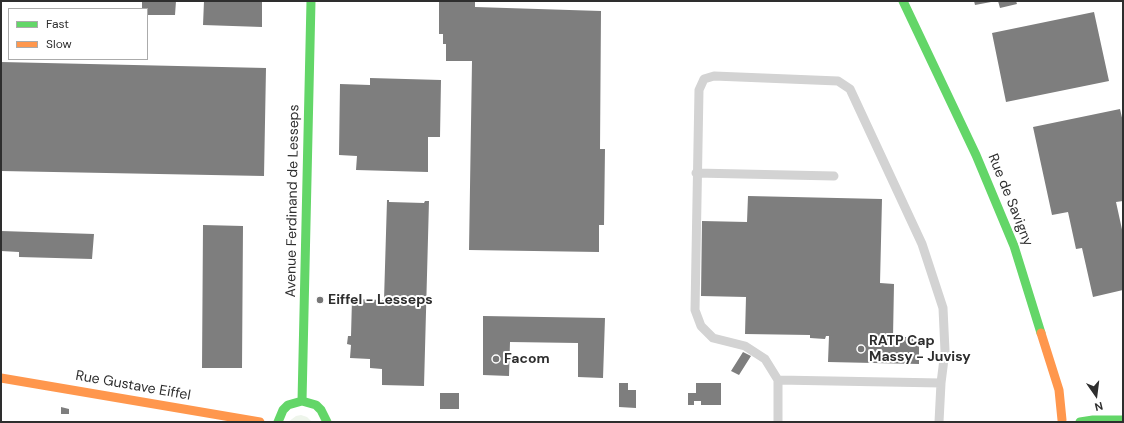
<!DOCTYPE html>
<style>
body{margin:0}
#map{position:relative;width:1124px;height:423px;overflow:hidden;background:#fff;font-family:"DM Sans",sans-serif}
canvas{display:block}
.frame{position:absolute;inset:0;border:2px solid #2e2e2e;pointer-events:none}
.legend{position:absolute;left:8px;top:8px;width:140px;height:52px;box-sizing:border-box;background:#fff;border:1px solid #ababab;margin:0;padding:5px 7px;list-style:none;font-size:12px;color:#2e2e2e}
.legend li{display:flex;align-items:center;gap:8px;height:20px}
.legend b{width:20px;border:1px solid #ababab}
.north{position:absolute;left:1076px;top:375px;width:40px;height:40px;-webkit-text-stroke:3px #fff;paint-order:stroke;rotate:166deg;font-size:11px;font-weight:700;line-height:16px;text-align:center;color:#2e2e2e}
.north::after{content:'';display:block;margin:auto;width:14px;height:18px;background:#2e2e2e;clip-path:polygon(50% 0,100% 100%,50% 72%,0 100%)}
</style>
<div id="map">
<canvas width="1124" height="423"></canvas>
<div class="frame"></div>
<ul class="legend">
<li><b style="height:5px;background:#63d668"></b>Fast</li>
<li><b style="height:5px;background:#ff974d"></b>Slow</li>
</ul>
<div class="north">N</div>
</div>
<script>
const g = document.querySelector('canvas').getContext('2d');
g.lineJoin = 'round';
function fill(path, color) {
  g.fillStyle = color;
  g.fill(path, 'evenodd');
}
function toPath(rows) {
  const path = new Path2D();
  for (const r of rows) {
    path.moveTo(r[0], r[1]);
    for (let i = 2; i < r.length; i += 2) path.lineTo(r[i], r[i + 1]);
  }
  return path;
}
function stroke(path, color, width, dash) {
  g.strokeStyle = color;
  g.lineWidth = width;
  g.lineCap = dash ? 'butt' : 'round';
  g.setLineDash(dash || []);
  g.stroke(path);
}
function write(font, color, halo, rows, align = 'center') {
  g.font = font + ' "DM Sans",sans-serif';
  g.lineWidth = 4;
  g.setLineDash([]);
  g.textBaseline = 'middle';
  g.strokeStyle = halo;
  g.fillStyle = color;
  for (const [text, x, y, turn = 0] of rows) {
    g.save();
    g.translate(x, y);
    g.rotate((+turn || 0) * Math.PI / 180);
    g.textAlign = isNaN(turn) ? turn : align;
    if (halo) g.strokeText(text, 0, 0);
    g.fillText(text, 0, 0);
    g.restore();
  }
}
fill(toPath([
 [301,415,307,417,312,422,288,422,296,416]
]), '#eef5eb');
fill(toPath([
 [142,1,176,1,175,15,147,15,147,9,142,9],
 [204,1,262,1,262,27,203,25],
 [439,1,475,1,475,7,601,11,600,149,605,149,604,225,599,225,599,252,469,250,472,61,446,61,446,44,443,44,443,34,439,34],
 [974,1,991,1,991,2,975,5],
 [998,1,1016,1,1017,4,1000,8],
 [1094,12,1109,81,1006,102,992,33],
 [1,62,266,68,264,176,1,171],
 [370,78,441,80,440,137,428,137,428,172,356,170,357,156,339,155,340,84,370,85],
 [1120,109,1123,122,1123,201,1116,202,1123,234,1123,290,1093,297,1082,248,1076,249,1068,212,1052,215,1033,127],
 [748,196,882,199,880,283,894,284,893,337,919,337,919,364,828,362,829,336,826,336,825,339,810,338,810,335,745,334,746,297,701,296,702,221,747,222],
 [387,200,389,200,389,202,424,203,425,201,429,201,424,386,382,385,382,369,370,368,370,359,350,358,351,345,347,344,348,336,351,336,352,299,384,300],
 [203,225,243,226,242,368,202,368],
 [1,231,94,234,92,259,19,257,19,252,1,251],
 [483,316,605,318,603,378,578,377,578,343,510,342,509,376,483,375],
 [743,352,751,356,739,375,731,371],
 [619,383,628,383,628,390,636,390,636,408,619,407],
 [696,383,721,383,721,405,701,405,701,401,694,401,694,405,688,405,688,393,696,393],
 [440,393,459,393,459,409,440,409],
 [61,407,69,409,69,414,61,414]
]), '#7e7e7e');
stroke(toPath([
 [696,173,834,176],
 [778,380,941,383],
 [778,422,778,380,765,359,745,346,713,338,701,326,695,310,699,90,704,79,714,76,838,81,850,89,922,244,943,308,945,351,941,383,939,422]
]), '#d3d3d3', 9);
stroke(toPath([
 [903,1,976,155,1014,246,1041,333],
 [302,401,311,1],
 [278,422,283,410,288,405,302,401,316,405,321,410,327,422],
 [1080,422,1093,420,1123,420]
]), '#63d668', 9);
stroke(toPath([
 [1041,333,1059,390,1062,420],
 [1,378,260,422]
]), '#ff974d', 9);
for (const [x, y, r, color] of [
 [320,300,4,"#777"],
 [861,349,4,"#777"],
 [496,359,4,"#777"]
]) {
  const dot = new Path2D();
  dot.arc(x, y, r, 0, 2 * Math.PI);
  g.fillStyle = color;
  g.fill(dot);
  stroke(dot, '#fff', 1.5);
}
write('14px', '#2e2e2e', '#fff', [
 ["Rue de Savigny",1010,200,68],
 ["Avenue Ferdinand de Lesseps",293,201,-89],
 ["Rue Gustave Eiffel",133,386,10]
]);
write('bold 14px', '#2e2e2e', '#fff', [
 ["Eiffel - Lesseps",328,300],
 ["RATP Cap",869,341],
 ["Massy - Juvisy",869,357],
 ["Facom",504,359]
], 'left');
</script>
